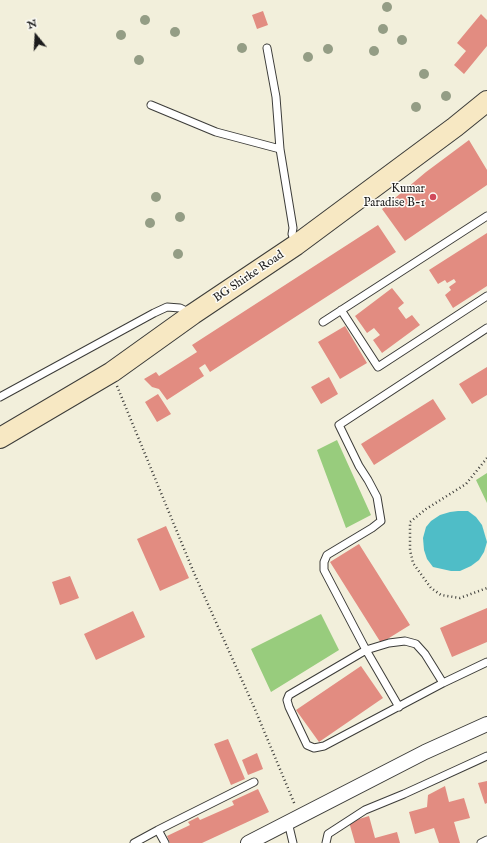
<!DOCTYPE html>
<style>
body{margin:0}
#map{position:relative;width:487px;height:843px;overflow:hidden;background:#f2efdb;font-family:"IM FELL English",serif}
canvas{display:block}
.north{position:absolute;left:16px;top:16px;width:40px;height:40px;-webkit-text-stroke:3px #fdfcf7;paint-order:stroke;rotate:342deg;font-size:11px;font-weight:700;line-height:16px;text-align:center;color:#1c1c1c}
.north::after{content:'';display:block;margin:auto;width:14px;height:18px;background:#1c1c1c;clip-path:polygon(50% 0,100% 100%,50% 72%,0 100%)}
</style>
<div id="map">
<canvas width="487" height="843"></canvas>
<div class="north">N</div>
</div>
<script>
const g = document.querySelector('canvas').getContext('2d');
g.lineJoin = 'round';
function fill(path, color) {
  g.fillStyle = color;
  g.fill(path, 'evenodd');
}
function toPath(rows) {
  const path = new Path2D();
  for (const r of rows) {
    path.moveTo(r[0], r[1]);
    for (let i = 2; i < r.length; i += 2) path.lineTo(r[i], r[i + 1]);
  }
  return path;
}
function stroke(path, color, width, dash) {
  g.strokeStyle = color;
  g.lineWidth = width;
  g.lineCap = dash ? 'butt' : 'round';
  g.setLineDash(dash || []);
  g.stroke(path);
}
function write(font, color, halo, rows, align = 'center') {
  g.font = font + ' "IM FELL English",serif';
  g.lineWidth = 3;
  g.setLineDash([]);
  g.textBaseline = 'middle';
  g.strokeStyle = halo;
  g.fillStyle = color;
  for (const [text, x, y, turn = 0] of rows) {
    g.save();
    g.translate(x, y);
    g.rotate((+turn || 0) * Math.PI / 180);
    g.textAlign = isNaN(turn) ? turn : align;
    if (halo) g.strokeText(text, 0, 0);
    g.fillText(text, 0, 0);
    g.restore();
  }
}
fill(toPath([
 [337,440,371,515,346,528,317,450],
 [487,473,487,503,476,480],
 [321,614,339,650,271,692,251,649]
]), '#98cc7d');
fill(toPath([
 [458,511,468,511,476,517,482,525,487,542,484,552,479,560,471,566,460,571,451,571,433,567,427,559,424,550,423,538,426,527,431,521,440,515,450,512]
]), '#4fbdc7');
fill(toPath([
 [263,11,268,25,257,29,252,15],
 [481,14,487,20,487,46,464,74,454,65,466,51,457,43],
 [469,140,487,170,487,185,405,241,382,209,426,172],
 [378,225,396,252,210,372,205,364,199,368,204,376,167,400,159,389,152,387,144,379,156,372,159,376,197,352,192,345],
 [487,233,487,286,453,308,445,295,451,290,449,287,456,282,454,279,447,283,445,280,438,284,429,270],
 [392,288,404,303,398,308,406,319,412,315,420,325,382,353,373,340,380,335,374,328,367,333,355,316],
 [345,326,367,363,340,379,318,342],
 [487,367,487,395,472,404,459,384],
 [329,377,338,394,321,404,311,387],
 [158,394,171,414,157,422,145,402],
 [433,399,446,419,374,465,361,444],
 [166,526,189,578,160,591,137,539],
 [359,544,410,625,381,643,330,562],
 [70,576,79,598,60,605,52,582],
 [487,608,487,642,452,657,440,628],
 [133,611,145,637,96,660,84,634],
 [361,666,383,698,319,742,296,710],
 [228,739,245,779,231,785,214,744],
 [257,753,263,769,248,775,242,760],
 [487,781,487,803,485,804,478,783],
 [445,786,449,802,464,798,470,818,454,822,460,843,439,843,434,828,415,834,409,812,427,807,428,795],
 [258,789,269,812,202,843,170,843,167,836,190,825,188,822,198,817,200,820,234,805,232,801],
 [369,816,375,838,397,832,400,843,355,843,349,822]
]), '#e28c81');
const lane = toPath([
 [267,48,276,97,280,149,293,228,292,234,295,243],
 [151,105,216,132,280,149],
 [341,310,378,367,487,296],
 [323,322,487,216],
 [487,328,339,425,359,466,368,480,377,497,381,521,372,528,327,555,324,562,324,570,366,650,289,695,287,700,289,707,307,745,314,748,324,746,443,683,487,662],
 [0,397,154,313,167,307,180,308,190,313],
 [399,707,366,650,389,643,405,641,416,644,425,654,443,683],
 [288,822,293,843],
 [158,830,254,782],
 [134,843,158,830,165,843],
 [326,843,328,834,365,810,404,794,487,756],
 [481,843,487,840]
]);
const street = toPath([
 [248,843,425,752,487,724]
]);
const secondary = toPath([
 [0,438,112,372,193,314,296,245,455,127,487,101]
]);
stroke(lane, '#3c3c39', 9);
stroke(street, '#3c3c39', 16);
stroke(secondary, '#3c3c39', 22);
stroke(toPath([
 [117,386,194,573,254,707,295,805],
 [487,458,466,484,426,509,410,522,410,550,413,563,431,588,441,595,460,598,487,588]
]), '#3c3c39', 2.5, [1, 3]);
stroke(lane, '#fff', 7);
stroke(street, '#fff', 14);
stroke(secondary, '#f7e8c3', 20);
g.fillStyle = '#949d85';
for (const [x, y] of [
 [387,7],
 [145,20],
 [383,29],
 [175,32],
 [121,35],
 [402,40],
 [242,48],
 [328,49],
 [374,51],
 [308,57],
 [139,60],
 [424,74],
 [446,96],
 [416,107],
 [156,197],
 [180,217],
 [150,223],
 [178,254]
]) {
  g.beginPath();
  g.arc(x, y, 5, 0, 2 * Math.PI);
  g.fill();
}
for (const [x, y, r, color] of [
 [433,197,4,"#d1495b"]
]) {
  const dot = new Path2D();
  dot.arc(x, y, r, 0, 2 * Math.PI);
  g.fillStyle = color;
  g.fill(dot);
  stroke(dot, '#fdfcf7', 1.5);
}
write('12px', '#1c1c1c', '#fdfcf7', [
 ["Kumar",425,190],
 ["Paradise B-1",425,204]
], 'right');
write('12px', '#1c1c1c', '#fdfcf7', [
 ["BG Shirke Road",249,277,-34]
]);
</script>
